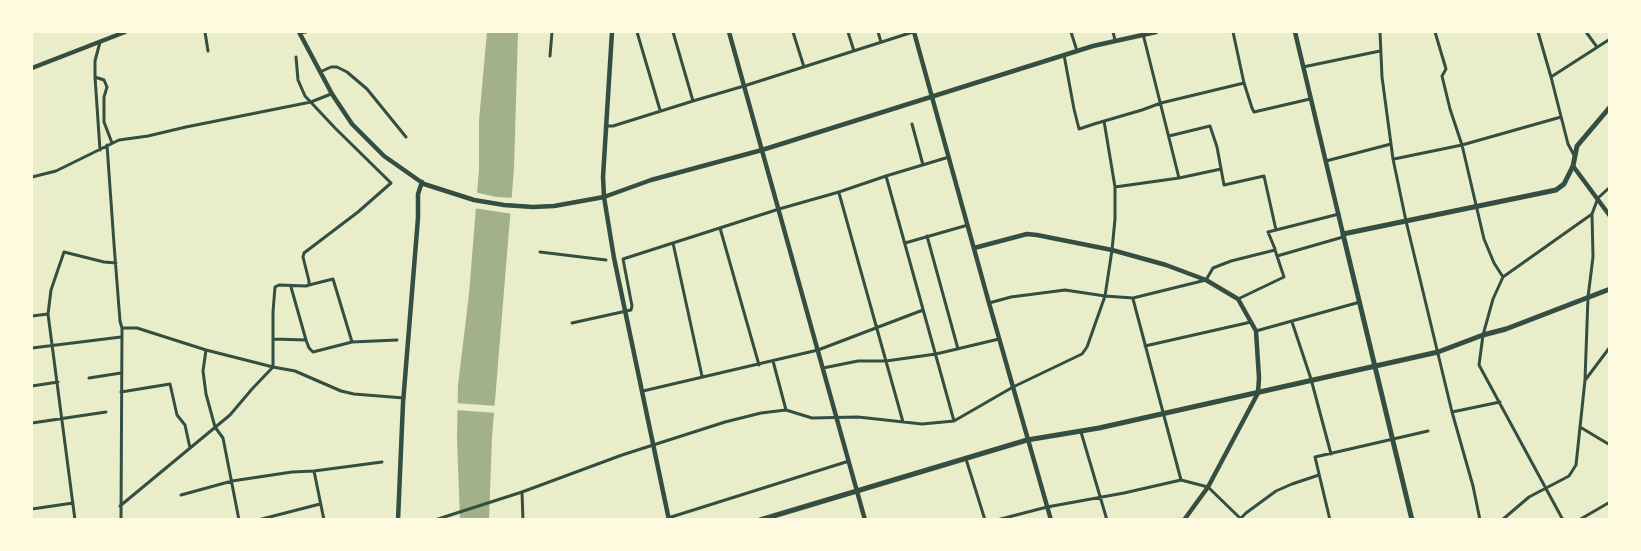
<!DOCTYPE html>
<style>
body{margin:0}
#map{position:relative;width:1641px;height:551px;overflow:hidden;background:#e9edc9;font-family:"Work Sans",sans-serif}
canvas{display:block}
.frame{position:absolute;inset:0;border:33px solid #fefae0;pointer-events:none}
</style>
<div id="map">
<canvas width="1641" height="551"></canvas>
<div class="frame"></div>
</div>
<script>
const g = document.querySelector('canvas').getContext('2d');
g.lineJoin = 'round';
function fill(path, color) {
  g.fillStyle = color;
  g.fill(path, 'evenodd');
}
function toPath(rows) {
  const path = new Path2D();
  for (const r of rows) {
    path.moveTo(r[0], r[1]);
    for (let i = 2; i < r.length; i += 2) path.lineTo(r[i], r[i + 1]);
  }
  return path;
}
function stroke(path, color, width, dash) {
  g.strokeStyle = color;
  g.lineWidth = width;
  g.lineCap = dash ? 'butt' : 'round';
  g.setLineDash(dash || []);
  g.stroke(path);
}
fill(toPath([
 [487,32,518,32,514,169,492,437,489,519,460,519,457,439,458,385,469,294,479,169,479,120]
]), '#a3b18a');
fill(toPath([
 [474,192,496,197,514,198,513,214,473,208],
 [455,403,497,406,497,413,455,410]
]), '#e9edc9');
stroke(toPath([
 [205,32,208,51],
 [637,32,660,110],
 [673,32,693,101],
 [793,32,804,67],
 [848,32,854,51],
 [878,32,881,42],
 [1071,32,1077,51],
 [1113,32,1115,40],
 [1233,32,1244,83,1252,108,1254,112,1310,99],
 [1380,32,1382,77,1393,159,1406,221,1452,412,1473,486,1480,520],
 [1435,32,1446,69,1442,76,1450,109,1462,145,1484,239,1494,263,1503,277],
 [1538,32,1551,77,1568,144,1574,155],
 [1586,32,1597,47],
 [1609,32,1610,32],
 [300,33,306,32],
 [1143,34,1179,178],
 [1064,55,1074,109,1079,129,1094,124,1142,110,1161,103,1244,83],
 [550,56,552,32],
 [1303,67,1380,51],
 [320,72,331,67,337,67,347,72,367,89,406,137],
 [95,77,104,80,107,87,104,97,104,122,112,143],
 [1551,77,1610,39],
 [912,124,923,165],
 [607,126,613,126,693,101,744,86,913,32],
 [1169,136,1210,126,1217,147,1224,185,1264,176,1276,230],
 [107,145,114,244,120,321,122,328,121,520],
 [100,150,95,77,95,61,100,42],
 [949,157,886,176,954,421],
 [1394,159,1462,145,1561,117],
 [1326,161,1391,144],
 [32,177,56,171,119,140,148,136,186,127,311,102,331,94],
 [1115,187,1179,178,1221,169],
 [839,193,903,422],
 [720,228,759,365],
 [927,236,958,349],
 [673,243,702,376],
 [905,243,968,225],
 [1275,249,1268,232,1339,214],
 [540,252,606,260],
 [309,285,333,279,352,342],
 [291,287,306,340,309,348,313,352,352,342,397,340],
 [1133,299,1181,480],
 [1238,299,1284,277,1277,256],
 [989,303,1011,297,1065,290,1105,296,1133,298,1206,280,1213,268,1231,261,1275,250,1277,256,1343,237],
 [32,316,48,314],
 [1292,322,1311,379,1331,454],
 [572,323,631,310,632,306,623,259,779,209,839,192,886,176],
 [122,328,137,328,206,350,273,367,295,371,341,391,354,394,404,398],
 [1256,331,1360,302],
 [273,339,306,340],
 [1145,346,1251,322],
 [32,348,121,337],
 [206,350,203,371,206,394,215,427,223,438,239,520],
 [773,361,786,410],
 [823,368,858,361,886,361,936,354,999,339],
 [89,378,121,373],
 [1586,379,1610,347],
 [32,386,58,382],
 [643,391,818,350,923,310],
 [121,392,170,384,177,415,185,425,190,448],
 [1452,412,1500,402],
 [32,423,106,412],
 [1580,427,1610,445],
 [1081,432,1107,520],
 [966,459,985,520],
 [314,471,324,520],
 [522,492,523,520],
 [181,495,232,481,292,472,314,471,382,462],
 [120,506,230,415,252,389,273,367,273,312,275,287,279,285,306,286,309,285,309,281,303,257,304,253,358,212,391,183,335,128,305,96,298,80,296,57],
 [32,509,73,503],
 [668,518,849,461],
 [1241,518,1246,513,1276,491,1292,484,1319,475],
 [75,520,48,314,51,290,64,252,104,262,116,263],
 [258,520,320,504],
 [435,520,522,492,622,455,725,422,761,413,786,410,812,418,858,417,922,424,954,421,1013,387,1082,354,1087,347,1105,296,1112,250,1115,219,1115,187,1104,121],
 [997,520,1047,507,1124,493,1181,480,1208,487,1242,520],
 [1330,520,1315,457,1428,431],
 [1502,520,1529,497,1569,476,1576,465,1585,380,1588,297,1593,257,1592,214],
 [1563,520,1479,365,1483,335,1493,299,1503,277,1592,214,1598,198,1610,187],
 [1579,520,1610,502]
]), '#344e41', 3);
stroke(toPath([
 [612,32,603,177,604,197,651,180,762,150,1093,46,1156,32],
 [729,32,865,520],
 [914,32,989,303,1051,520],
 [32,68,125,32],
 [1573,166,1610,216],
 [974,248,1027,234,1037,235,1112,250,1166,265,1206,280,1238,299,1256,331,1259,378,1258,393,1208,487,1184,520],
 [398,520,403,403,418,218,418,194,422,182]
]), '#344e41', 4.5);
stroke(toPath([
 [299,32,332,94,352,124,384,156,424,184,474,200,504,205,533,207,554,206,604,197,614,258,669,520],
 [1295,32,1343,234]
]), '#344e41', 4.5);
stroke(toPath([
 [760,520,1027,440,1099,428,1438,352,1483,335,1506,329,1610,289],
 [1412,520,1343,234,1556,190,1564,184,1573,166,1577,146,1610,107]
]), '#344e41', 5);
</script>
